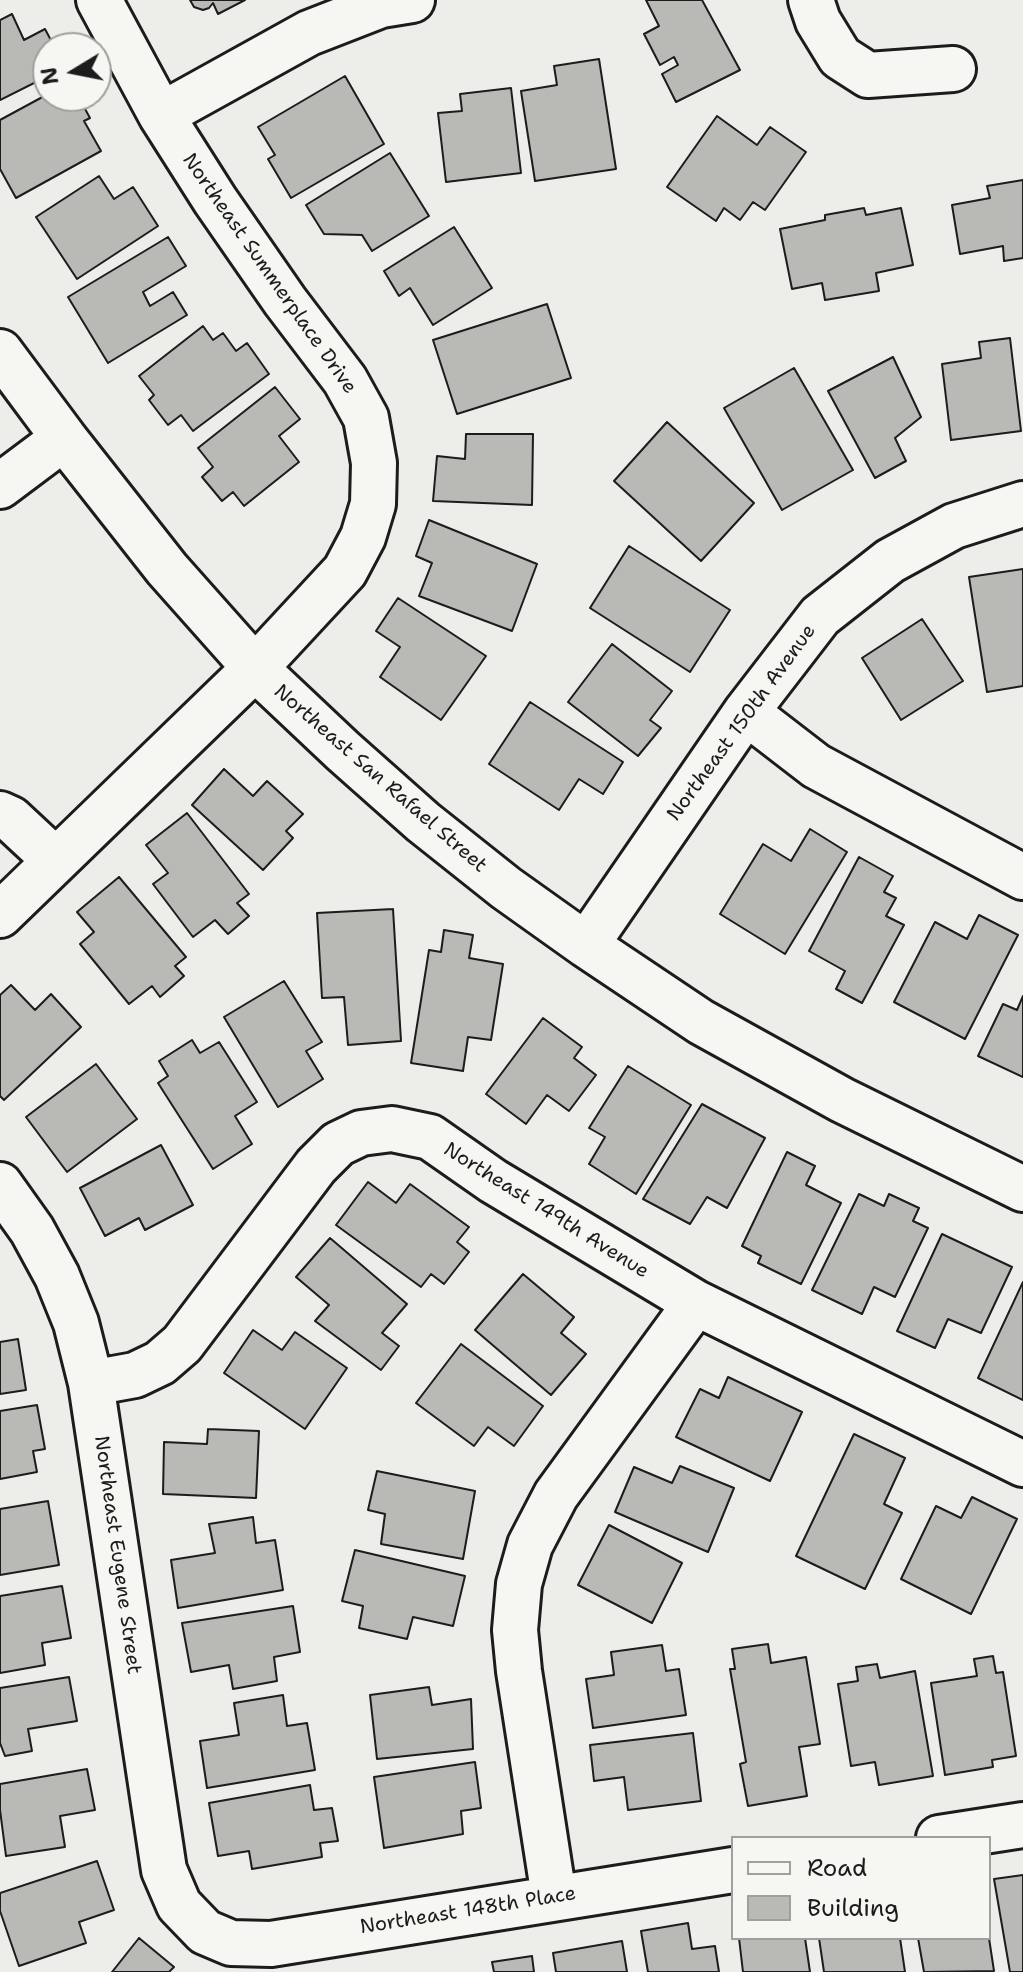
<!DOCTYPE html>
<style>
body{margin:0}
#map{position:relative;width:1023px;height:1972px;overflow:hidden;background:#edede9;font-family:"Shantell Sans",sans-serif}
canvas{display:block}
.legend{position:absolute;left:731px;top:1836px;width:260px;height:104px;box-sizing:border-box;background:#f6f6f2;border:2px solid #9f9f9c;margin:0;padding:10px 14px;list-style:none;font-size:24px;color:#1c1c1c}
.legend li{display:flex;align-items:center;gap:16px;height:40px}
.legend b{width:40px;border:2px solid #9f9f9c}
.north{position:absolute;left:32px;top:32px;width:80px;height:80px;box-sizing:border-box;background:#f6f6f2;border:2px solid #9f9f9c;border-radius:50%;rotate:260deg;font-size:22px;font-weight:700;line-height:32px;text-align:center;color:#1c1c1c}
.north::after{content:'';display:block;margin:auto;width:28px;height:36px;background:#1c1c1c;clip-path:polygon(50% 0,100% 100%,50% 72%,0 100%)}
</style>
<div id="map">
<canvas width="1023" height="1972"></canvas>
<ul class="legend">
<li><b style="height:10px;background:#f6f6f2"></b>Road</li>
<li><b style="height:22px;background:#b9b9b6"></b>Building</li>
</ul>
<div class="north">N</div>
</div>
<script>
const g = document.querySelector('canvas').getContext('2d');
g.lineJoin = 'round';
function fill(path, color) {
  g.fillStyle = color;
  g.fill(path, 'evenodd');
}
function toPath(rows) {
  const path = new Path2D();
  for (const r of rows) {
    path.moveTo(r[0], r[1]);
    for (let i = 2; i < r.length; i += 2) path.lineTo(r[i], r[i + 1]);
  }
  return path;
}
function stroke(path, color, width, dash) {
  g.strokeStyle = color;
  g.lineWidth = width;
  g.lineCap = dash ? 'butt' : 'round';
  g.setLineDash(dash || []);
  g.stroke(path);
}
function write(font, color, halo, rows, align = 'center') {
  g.font = font + ' "Shantell Sans",sans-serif';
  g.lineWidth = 6;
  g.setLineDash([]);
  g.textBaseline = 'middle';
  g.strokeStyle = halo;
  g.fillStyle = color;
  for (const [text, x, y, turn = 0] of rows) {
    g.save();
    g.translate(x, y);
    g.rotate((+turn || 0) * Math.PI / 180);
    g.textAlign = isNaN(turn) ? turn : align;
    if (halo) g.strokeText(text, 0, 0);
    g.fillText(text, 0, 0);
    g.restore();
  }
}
const building = toPath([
 [190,0,245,0,218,14,213,3,209,8,203,10,194,7,190,0],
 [646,0,702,0,740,70,676,102,662,74,678,65,674,57,660,65,644,34,659,26,646,0],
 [12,14,24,40,45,29,55,48,48,48,48,76,0,100,0,20,12,14],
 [599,59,616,169,535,181,521,91,557,85,554,66,599,59],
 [345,76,384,144,291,198,268,159,275,155,258,127,345,76],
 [511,88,521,173,446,182,438,113,462,111,460,94,511,88],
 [48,94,48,96,78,96,90,118,84,121,101,151,16,198,0,169,0,120,48,94],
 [717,116,757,145,770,127,806,152,765,210,753,202,740,220,724,208,716,221,667,187,717,116],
 [390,153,429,216,372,251,362,235,324,234,306,205,390,153],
 [99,176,114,199,133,187,158,226,77,279,36,217,99,176],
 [1023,180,1023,258,1004,261,1003,246,960,254,952,205,990,198,987,186,1023,180],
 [864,208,866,215,901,208,913,265,876,273,879,291,825,300,822,283,792,289,780,229,825,220,825,215,864,208],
 [454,227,492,288,433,325,410,288,399,296,384,271,454,227],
 [168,237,186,266,143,292,150,306,173,292,187,315,108,363,68,297,168,237],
 [547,304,571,378,457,414,433,340,547,304],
 [203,326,213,340,223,333,236,351,247,343,269,374,193,431,181,415,168,425,149,400,154,395,139,376,203,326],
 [1010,338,1021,431,951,440,942,364,981,358,979,342,1010,338],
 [893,357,921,417,895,438,906,461,875,478,828,391,893,357],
 [794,368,853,470,782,510,724,408,794,368],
 [275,387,300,419,279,436,299,462,244,506,233,492,222,501,202,477,213,467,198,448,275,387],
 [667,422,754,503,701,561,614,481,667,422],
 [466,434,533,434,532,505,433,501,437,456,465,459,466,434],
 [429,520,537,564,512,631,419,596,432,563,416,556,429,520],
 [629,546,730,610,690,672,590,608,629,546],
 [1023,569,1023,686,987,692,969,577,1023,569],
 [398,598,486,656,441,720,380,677,400,647,376,631,398,598],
 [922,619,963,681,901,720,862,658,922,619],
 [612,644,672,691,650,720,661,728,638,756,568,702,612,644],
 [530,702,623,762,603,794,579,779,559,810,489,764,530,702],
 [224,769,253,796,267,781,303,814,286,831,293,838,263,870,192,805,224,769],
 [187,813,249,894,237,903,249,916,228,934,215,920,193,937,153,884,168,873,146,845,187,813],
 [810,829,847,852,785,954,720,914,763,844,791,861,810,829],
 [859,857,893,876,884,892,896,898,886,916,904,925,862,1003,836,989,845,971,809,951,859,857],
 [119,877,186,957,175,966,184,976,160,997,152,986,129,1004,80,944,94,932,77,912,119,877],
 [393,909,401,1041,348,1045,344,997,322,998,317,913,393,909],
 [979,915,1018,935,965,1039,894,1002,935,922,967,939,979,915],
 [444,930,473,935,469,958,503,964,491,1040,468,1037,463,1071,411,1063,429,950,441,952,444,930],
 [284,981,322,1042,306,1051,323,1079,278,1107,224,1017,284,981],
 [11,985,35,1010,51,994,81,1027,4,1100,0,1096,0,995,11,985],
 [1023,996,1023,1077,978,1056,1003,1004,1017,1010,1023,996],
 [543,1018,582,1047,574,1058,596,1075,569,1111,547,1095,526,1124,486,1094,543,1018],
 [192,1040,200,1053,219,1042,257,1102,235,1116,252,1144,213,1169,158,1083,168,1076,159,1061,192,1040],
 [96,1064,137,1119,67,1172,26,1117,96,1064],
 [628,1066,691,1105,636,1194,589,1164,605,1137,589,1128,628,1066],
 [702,1104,765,1138,727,1208,707,1197,690,1224,643,1199,702,1104],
 [161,1145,193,1205,145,1230,139,1218,105,1236,80,1188,161,1145],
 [787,1152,815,1166,806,1185,841,1203,801,1284,758,1263,761,1256,742,1246,787,1152],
 [368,1182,396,1203,410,1184,469,1227,457,1242,469,1252,444,1284,431,1274,421,1287,336,1225,368,1182],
 [859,1194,884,1206,889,1194,919,1208,913,1221,928,1228,895,1297,874,1287,862,1314,812,1290,859,1194],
 [942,1234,1012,1267,981,1333,948,1319,935,1348,897,1331,942,1234],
 [330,1238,407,1304,382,1333,399,1346,381,1370,315,1321,329,1305,296,1277,330,1238],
 [523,1274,574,1317,561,1333,586,1354,551,1395,475,1330,523,1274],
 [1023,1282,1023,1400,978,1378,1023,1282],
 [253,1330,282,1350,295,1332,347,1368,305,1429,224,1373,253,1330],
 [18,1339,26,1390,0,1394,0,1342,18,1339],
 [461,1344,543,1406,514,1446,488,1427,474,1446,416,1403,461,1344],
 [728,1377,802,1412,770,1481,676,1437,700,1389,719,1398,728,1377],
 [37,1405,45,1449,33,1451,37,1472,0,1479,0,1411,37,1405],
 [208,1429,259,1431,256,1498,163,1494,164,1442,207,1444,208,1429],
 [854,1434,905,1458,884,1504,902,1513,865,1589,796,1556,854,1434],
 [680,1466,734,1488,708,1552,615,1512,634,1467,672,1483,680,1466],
 [377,1471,475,1491,463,1559,381,1544,385,1514,368,1510,377,1471],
 [972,1497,1017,1519,971,1614,901,1579,936,1506,961,1518,972,1497],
 [48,1501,59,1565,0,1575,0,1509,48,1501],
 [253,1517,256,1543,275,1540,283,1590,178,1608,171,1560,215,1553,209,1524,253,1517],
 [609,1525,682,1563,652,1623,578,1585,609,1525],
 [355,1550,465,1576,453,1626,413,1617,407,1639,359,1628,363,1606,342,1601,355,1550],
 [62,1586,71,1638,42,1643,45,1665,0,1673,0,1596,62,1586],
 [293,1606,300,1652,274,1657,277,1681,233,1689,229,1665,191,1672,182,1623,293,1606],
 [768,1644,771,1663,806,1657,820,1744,799,1747,807,1796,748,1806,740,1764,746,1762,730,1669,735,1669,732,1649,768,1644],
 [662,1645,666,1671,679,1669,686,1715,593,1728,586,1679,614,1675,611,1652,662,1645],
 [993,1656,996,1673,1003,1672,1016,1756,992,1760,993,1767,945,1775,931,1683,977,1676,974,1659,993,1656],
 [877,1664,880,1678,915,1671,933,1776,879,1785,875,1762,851,1766,838,1684,858,1681,856,1667,877,1664],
 [69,1677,77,1721,28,1729,32,1751,5,1756,0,1743,0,1688,69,1677],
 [429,1687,432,1705,471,1699,473,1749,377,1759,370,1695,429,1687],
 [283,1695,287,1726,307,1723,315,1770,207,1788,200,1741,239,1735,234,1703,283,1695],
 [693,1733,701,1801,628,1810,624,1777,594,1781,590,1745,693,1733],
 [475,1762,481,1808,461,1811,463,1834,384,1848,374,1777,475,1762],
 [87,1769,95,1810,60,1816,65,1847,6,1856,0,1810,0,1784,87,1769],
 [310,1785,314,1810,332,1808,338,1841,320,1843,322,1857,252,1869,249,1851,218,1856,209,1803,310,1785],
 [97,1861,114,1910,79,1922,86,1943,19,1966,0,1911,0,1893,97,1861],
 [1023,1875,1023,1972,1010,1972,994,1879,1023,1875],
 [688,1923,692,1949,715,1946,719,1972,648,1972,641,1931,688,1923],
 [139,1938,174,1967,169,1972,112,1972,139,1938],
 [739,1938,805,1938,810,1972,743,1972,739,1938],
 [819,1938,900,1938,905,1972,824,1972,819,1938],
 [918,1938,989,1938,994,1971,924,1972,918,1938],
 [622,1941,627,1972,556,1972,553,1953,622,1941],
 [532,1956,534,1972,494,1972,492,1962,532,1956]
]);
fill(building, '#b9b9b6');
stroke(building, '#1c1c1c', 2);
const minor = toPath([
 [811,0,818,21,840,57,868,75,953,69],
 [161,115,309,33,381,5,412,0],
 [0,352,64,438,167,569,255,668,343,751,423,822,506,888,586,945,701,1022,842,1100,1023,1189],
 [0,486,64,438],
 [746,712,816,766,1023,877],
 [0,814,11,819,55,860],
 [0,915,255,668,345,571,363,537,373,504,374,463,366,418,345,380,285,301,215,200,161,115,99,0],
 [586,945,746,712,820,616,890,561,954,526,1023,504],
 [0,1185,32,1230,57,1276,76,1323,91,1383,164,1870,179,1905,205,1932,231,1943,271,1944,733,1870],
 [91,1383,135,1375,160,1363,182,1344,316,1166,338,1144,361,1133,392,1129,430,1137,493,1181,696,1303,1023,1464],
 [939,1838,1023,1825],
 [554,1897,519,1671,515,1630,519,1584,530,1545,556,1495,696,1303]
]);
stroke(minor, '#1c1c1c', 50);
stroke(minor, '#f6f6f2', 44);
write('20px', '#1c1c1c', '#f6f6f2', [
 ["Northeast Summerplace Drive",269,274,55],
 ["Northeast 150th Avenue",742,723,-54],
 ["Northeast San Rafael Street",380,779,41],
 ["Northeast 149th Avenue",546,1211,32],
 ["Northeast Eugene Street",117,1555,82],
 ["Northeast 148th Place",468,1911,-9]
]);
</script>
